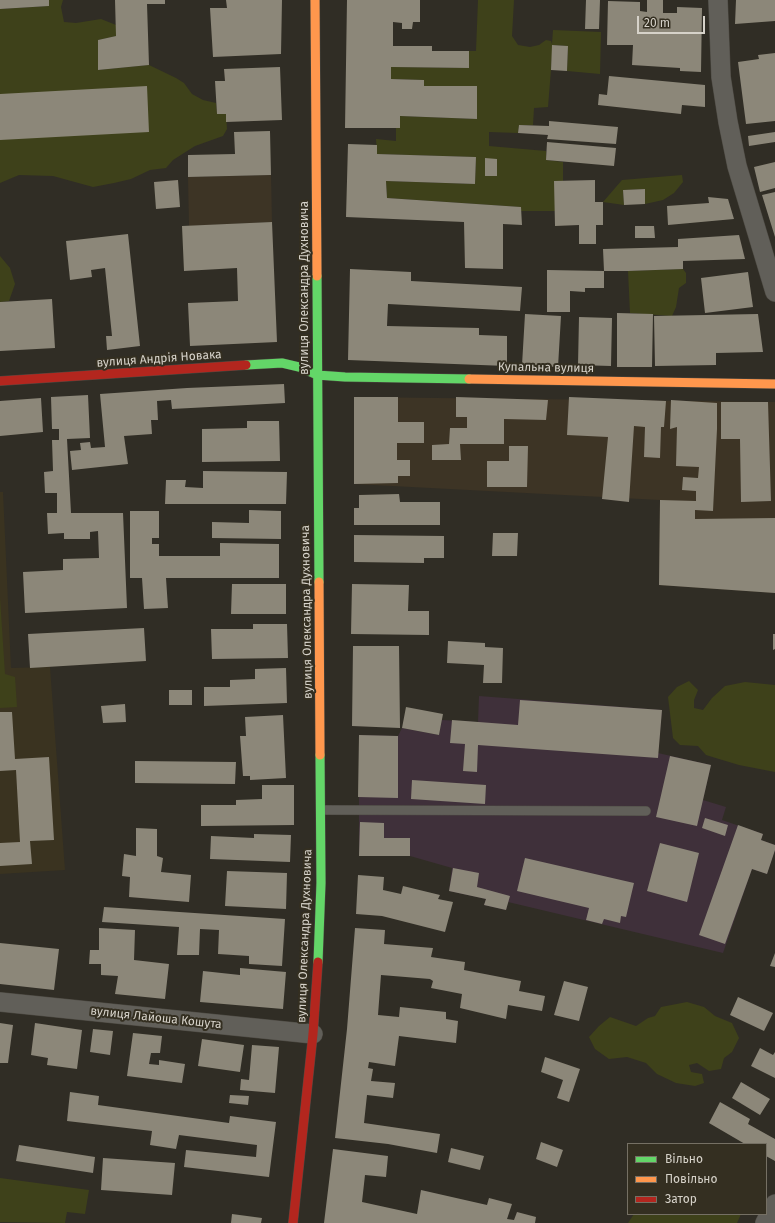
<!DOCTYPE html>
<meta charset="utf-8">
<style>
body{margin:0}
#map{position:relative;width:775px;height:1223px;overflow:hidden;background:#302d25;font-family:"Fira Sans",sans-serif}
canvas{display:block}
.legend{position:absolute;left:627px;top:1143px;width:140px;height:72px;box-sizing:border-box;background:#342f21;border:1px solid #757064;margin:0;padding:5px 7px;list-style:none;font-size:12px;color:#d6d2c9}
.legend li{display:flex;align-items:center;gap:8px;height:20px}
.legend b{width:20px;border:1px solid #757064}
.scale{position:absolute;left:637px;top:16px;width:68px;height:18px;box-sizing:border-box;border:2px solid #d6d2c9;border-top:0;padding-left:5px;font-size:12px;line-height:14px;white-space:nowrap;color:#d6d2c9;-webkit-text-stroke:3px #342f21;paint-order:stroke}
</style>
<div id="map">
<canvas width="775" height="1223"></canvas>
<ul class="legend">
<li><b style="height:5px;background:#63d668"></b>Вільно</li>
<li><b style="height:5px;background:#ff974d"></b>Повільно</li>
<li><b style="height:5px;background:#b3261e"></b>Затор</li>
</ul>
<div class="scale">20 m</div>
</div>
<script>
const g = document.querySelector('canvas').getContext('2d');
g.lineJoin = 'round';
function fill(path, color) {
  g.fillStyle = color;
  g.fill(path, 'evenodd');
}
function toPath(rows) {
  const path = new Path2D();
  for (const r of rows) {
    path.moveTo(r[0], r[1]);
    for (let i = 2; i < r.length; i += 2) path.lineTo(r[i], r[i + 1]);
  }
  return path;
}
function stroke(path, color, width, dash) {
  g.strokeStyle = color;
  g.lineWidth = width;
  g.lineCap = dash ? 'butt' : 'round';
  g.setLineDash(dash || []);
  g.stroke(path);
}
function write(font, color, halo, rows, align = 'center') {
  g.font = font + ' "Fira Sans",sans-serif';
  g.lineWidth = 4;
  g.setLineDash([]);
  g.textBaseline = 'middle';
  g.strokeStyle = halo;
  g.fillStyle = color;
  for (const [text, x, y, turn = 0] of rows) {
    g.save();
    g.translate(x, y);
    g.rotate((+turn || 0) * Math.PI / 180);
    g.textAlign = isNaN(turn) ? turn : align;
    if (halo) g.strokeText(text, 0, 0);
    g.fillText(text, 0, 0);
    g.restore();
  }
}
fill(toPath([
 [271,175,272,222,189,226,188,177],
 [354,397,775,402,775,593,659,585,660,500,354,484]
]), '#3d3425');
fill(toPath([
 [479,696,662,710,658,753,711,765,703,800,726,807,722,820,763,834,761,840,775,845,775,850,767,874,752,869,723,953,508,902,506,910,484,905,486,899,449,891,452,868,410,856,359,856,359,735,398,736,402,728,439,735,442,720,478,722]
]), '#3f303a');
fill(toPath([
 [0,492,3,492,11,668,50,667,65,870,0,874]
]), '#3a3320');
fill(toPath([
 [49,0,63,0,61,7,64,22,76,23,101,19,116,25,116,36,98,40,98,70,149,65,176,78,184,83,192,94,203,100,216,103,217,114,226,114,227,129,223,136,195,146,173,160,166,168,150,170,131,179,114,183,93,187,53,176,19,175,0,183,0,9,49,6],
 [478,0,514,0,512,36,518,45,530,47,539,45,546,40,551,41,552,44,553,30,601,32,600,74,567,71,568,46,553,45,548,107,534,108,533,125,519,125,518,133,489,132,489,146,546,151,546,160,563,162,563,181,555,211,521,211,521,207,387,198,386,181,475,184,476,157,377,154,376,139,396,141,396,128,400,128,400,116,477,119,477,86,424,86,424,80,391,79,391,67,469,68,469,51,476,51],
 [682,175,683,182,674,193,663,200,645,204,645,189,623,190,624,205,603,202,622,180],
 [0,256,10,268,15,284,9,301,0,302],
 [683,269,686,273,686,283,679,288,676,307,672,316,630,313,628,271],
 [0,597,5,674,15,677,17,707,0,708],
 [689,681,698,690,694,700,694,708,703,710,712,698,725,686,745,682,775,685,775,772,739,765,719,759,706,755,698,746,680,745,673,738,668,697,677,687],
 [687,1002,704,1007,715,1016,732,1023,739,1038,732,1052,724,1058,721,1069,709,1071,697,1063,689,1065,691,1072,702,1074,704,1083,695,1086,676,1083,657,1074,646,1063,627,1057,609,1059,595,1049,589,1037,599,1026,610,1017,636,1026,648,1018,655,1016,661,1007],
 [0,1178,89,1190,85,1214,67,1212,65,1223,0,1222],
 [634,1214,741,1214,737,1223,628,1223]
]), '#3e411a');
fill(toPath([
 [0,0,49,0,49,6,0,9],
 [115,0,165,0,165,4,147,4,149,65,98,70,98,40,116,36],
 [226,0,282,0,281,54,213,57,210,8,227,8],
 [347,0,420,0,420,22,413,22,412,29,402,29,402,23,393,22,393,46,432,46,432,51,469,51,469,68,391,67,391,79,424,80,424,86,477,86,477,119,400,116,400,128,345,128],
 [586,0,600,0,599,29,585,29],
 [647,0,663,0,663,13,677,13,677,7,702,8,701,72,680,71,680,68,632,65,633,45,607,45,608,1,640,2,640,11,647,12],
 [736,0,775,0,775,21,735,24],
 [552,45,568,46,567,71,551,70],
 [775,53,775,121,746,124,738,62,759,59,758,55],
 [280,67,282,120,226,122,226,114,217,114,215,81,225,81,224,69],
 [609,76,705,85,705,107,682,105,681,114,598,105,599,94,607,95],
 [147,86,149,132,0,140,0,94],
 [549,121,618,127,616,144,547,139,548,135,518,133,519,125,549,126],
 [270,131,271,175,188,177,188,155,235,154,234,132],
 [775,132,775,142,749,146,748,136],
 [547,142,616,148,614,166,546,160],
 [348,144,377,145,377,154,476,157,475,184,386,181,387,198,521,207,522,225,503,224,503,269,465,268,464,222,346,217],
 [485,158,497,159,497,176,485,176],
 [775,162,775,188,760,192,754,167],
 [178,180,180,207,156,209,154,182],
 [595,180,595,202,603,202,603,225,596,225,596,244,579,244,579,225,555,226,554,181],
 [645,189,645,204,624,205,623,190],
 [775,192,775,237,762,195],
 [708,197,728,199,734,219,668,225,667,206,709,203],
 [272,222,277,342,190,346,188,303,238,301,237,268,184,271,182,226],
 [635,226,654,226,655,238,635,238],
 [128,234,140,346,107,350,106,336,112,336,105,268,91,270,92,277,70,280,66,241],
 [739,235,745,259,683,261,683,269,628,271,604,271,603,249,678,247,678,239],
 [350,269,411,272,411,281,522,287,520,311,388,304,387,326,479,328,479,335,507,336,507,366,348,360],
 [547,270,604,271,604,288,585,288,585,292,570,291,570,312,547,312],
 [748,272,753,307,705,313,701,278],
 [52,299,55,348,0,351,0,302],
 [617,313,653,314,652,367,617,367],
 [525,314,561,316,558,367,522,365],
 [758,314,763,352,716,353,716,365,655,366,654,316],
 [579,317,612,318,611,366,578,365],
 [284,384,285,403,172,409,171,400,157,401,158,420,151,420,152,434,124,436,128,464,72,470,70,451,81,450,80,443,90,442,91,448,105,447,100,394,187,388],
 [88,395,90,438,67,439,71,513,123,513,127,608,25,613,23,572,63,570,63,559,99,558,98,531,90,532,90,539,64,539,64,533,48,534,47,513,57,513,57,493,45,493,44,472,53,471,52,440,59,440,59,429,52,429,51,397],
 [354,397,398,397,398,422,424,422,424,443,397,443,397,460,410,460,410,476,398,476,398,483,354,484],
 [456,397,548,400,546,420,504,419,504,444,460,444,461,460,432,460,432,445,449,444,450,428,467,428,467,417,456,417],
 [569,397,666,401,664,427,661,427,660,458,644,457,645,427,634,426,629,502,602,499,608,437,567,435],
 [41,398,43,432,0,436,0,401],
 [671,400,717,403,717,429,713,511,695,510,695,519,775,518,775,593,659,585,660,500,696,501,696,491,682,490,683,477,698,478,699,467,676,466,677,427,670,429],
 [721,402,768,402,771,501,741,502,740,439,721,439],
 [247,421,279,421,280,461,202,462,202,429,247,428],
 [509,446,528,446,527,487,487,487,487,461,509,461],
 [203,471,287,472,286,504,165,504,166,480,186,480,185,487,203,488],
 [399,494,400,502,440,502,440,525,354,525,354,508,359,508,359,495],
 [249,510,281,511,281,539,212,538,212,522,249,523],
 [130,511,159,511,159,538,152,538,152,544,159,544,159,556,220,556,220,543,279,544,279,578,166,578,168,608,144,609,142,578,130,578],
 [493,533,518,533,517,556,492,556],
 [354,535,444,536,444,558,424,558,424,563,354,562],
 [232,584,286,584,286,614,231,614],
 [352,584,409,585,408,611,429,611,429,635,351,634],
 [253,624,287,624,288,658,212,659,211,629,253,629],
 [144,628,146,661,30,668,28,634],
 [773,634,775,634,775,649,773,650],
 [448,641,485,643,485,647,503,648,502,683,483,683,484,665,447,663],
 [353,646,399,646,400,728,352,726],
 [286,668,287,703,204,706,204,687,230,687,230,680,255,679,255,669],
 [169,690,192,690,192,705,169,705],
 [520,700,662,710,658,758,478,745,477,772,463,771,465,744,450,743,452,720,518,725],
 [125,704,126,722,103,723,101,706],
 [406,707,443,714,439,735,402,728],
 [0,712,12,712,15,759,49,757,54,840,30,841,32,864,0,866,0,843,20,842,16,770,0,771],
 [283,715,286,778,250,780,250,776,243,776,240,736,246,736,245,717],
 [359,735,398,736,398,798,358,797],
 [670,756,711,765,697,826,656,817],
 [135,761,236,762,235,784,135,783],
 [412,780,486,785,485,804,411,799],
 [262,785,294,785,294,825,201,826,201,805,236,805,236,800,262,799],
 [705,818,728,825,725,836,702,828],
 [360,822,384,823,384,838,410,838,410,856,359,856],
 [738,825,763,834,761,840,775,845,775,850,767,874,752,869,725,944,699,935],
 [136,828,157,829,157,856,163,858,161,872,191,875,189,902,129,897,130,877,122,876,124,854,136,856],
 [254,834,291,835,290,862,210,859,211,836,254,838],
 [660,843,699,853,687,902,647,891],
 [525,858,634,883,626,917,621,916,620,923,604,919,602,924,586,920,589,908,517,891],
 [453,868,479,873,477,887,510,896,506,910,484,905,486,899,449,891],
 [227,871,287,873,286,909,225,906],
 [358,875,384,877,383,890,401,894,403,886,440,895,438,899,453,902,445,932,382,916,356,914],
 [104,907,285,919,282,966,249,964,249,956,218,954,219,930,200,929,199,955,177,955,179,927,102,922],
 [99,928,135,930,134,960,169,964,165,999,115,994,118,976,101,975,101,964,89,964,90,950,99,950],
 [355,928,385,930,384,944,433,948,431,957,465,962,464,970,521,981,519,991,545,996,542,1011,508,1005,506,1019,460,1008,462,994,431,988,433,981,430,979,381,975,378,1015,399,1017,400,1007,446,1012,446,1019,458,1021,456,1043,399,1036,395,1066,369,1062,368,1068,373,1069,371,1081,395,1083,393,1098,367,1095,364,1123,440,1134,437,1153,388,1144,335,1138,347,1029],
 [0,943,59,949,54,990,0,984],
 [775,953,775,967,770,966],
 [240,968,286,972,283,1009,200,1002,203,971,240,975],
 [564,981,588,987,579,1021,554,1015],
 [738,997,773,1013,764,1031,730,1015],
 [0,1023,13,1025,8,1063,0,1063],
 [35,1023,82,1030,77,1069,47,1065,48,1058,31,1055],
 [93,1029,113,1031,110,1055,90,1052],
 [133,1033,162,1036,160,1053,151,1053,149,1064,159,1065,159,1060,185,1064,182,1083,127,1076],
 [202,1039,244,1045,240,1072,198,1066],
 [252,1045,279,1047,275,1093,240,1090,241,1079,249,1080],
 [760,1048,773,1055,775,1052,775,1078,751,1066],
 [545,1057,580,1069,569,1102,557,1098,563,1080,541,1072],
 [741,1082,770,1099,760,1115,732,1098],
 [70,1092,99,1096,98,1105,229,1123,230,1116,276,1122,269,1177,184,1167,186,1150,256,1157,257,1145,179,1135,176,1149,150,1145,152,1131,67,1121],
 [230,1095,249,1096,248,1105,229,1103],
 [720,1102,750,1119,748,1124,775,1139,775,1161,766,1156,766,1144,745,1144,709,1123],
 [541,1142,563,1150,557,1167,536,1159],
 [19,1145,95,1157,93,1173,16,1161],
 [451,1148,484,1156,480,1170,448,1162],
 [333,1149,388,1156,386,1177,365,1175,362,1202,417,1214,421,1190,487,1205,489,1198,512,1204,507,1219,514,1220,517,1212,536,1217,535,1223,324,1223],
 [103,1158,175,1163,172,1195,101,1190],
 [232,1214,262,1218,261,1223,231,1223]
]), '#8c8779');
const lane = toPath([
 [321,810,646,811]
]);
const street = toPath([
 [718,0,721,77,728,122,737,166,775,292],
 [0,1002,313,1034],
 [765,1223,775,1204]
]);
const fast = toPath([
 [317,276,319,582],
 [246,365,282,363,299,367,317,375,345,377,469,379],
 [318,962,321,883,320,755]
]);
const slow = toPath([
 [315,0,317,276],
 [469,379,775,384],
 [319,582,320,755]
]);
const jam = toPath([
 [0,381,246,365],
 [293,1223,313,1034,318,962]
]);
stroke(lane, '#4d4a43', 10);
stroke(street, '#4d4a43', 20);
stroke(fast, '#4d4a43', 10);
stroke(slow, '#4d4a43', 10);
stroke(jam, '#4d4a43', 10);
stroke(lane, '#615f59', 9);
stroke(street, '#615f59', 19);
stroke(fast, '#63d668', 9);
stroke(slow, '#ff974d', 9);
stroke(jam, '#b3261e', 9);
write('12px', '#d6d2c9', '#342f21', [
 ["вулиця Олександра Духновича",305,288,-90],
 ["вулиця Андрія Новака",159,359,-4],
 ["Купальна вулиця",546,368,1],
 ["вулиця Олександра Духновича",307,612,-91],
 ["вулиця Олександра Духновича",305,936,-88],
 ["вулиця Лайоша Кошута",156,1018,6]
]);
</script>
